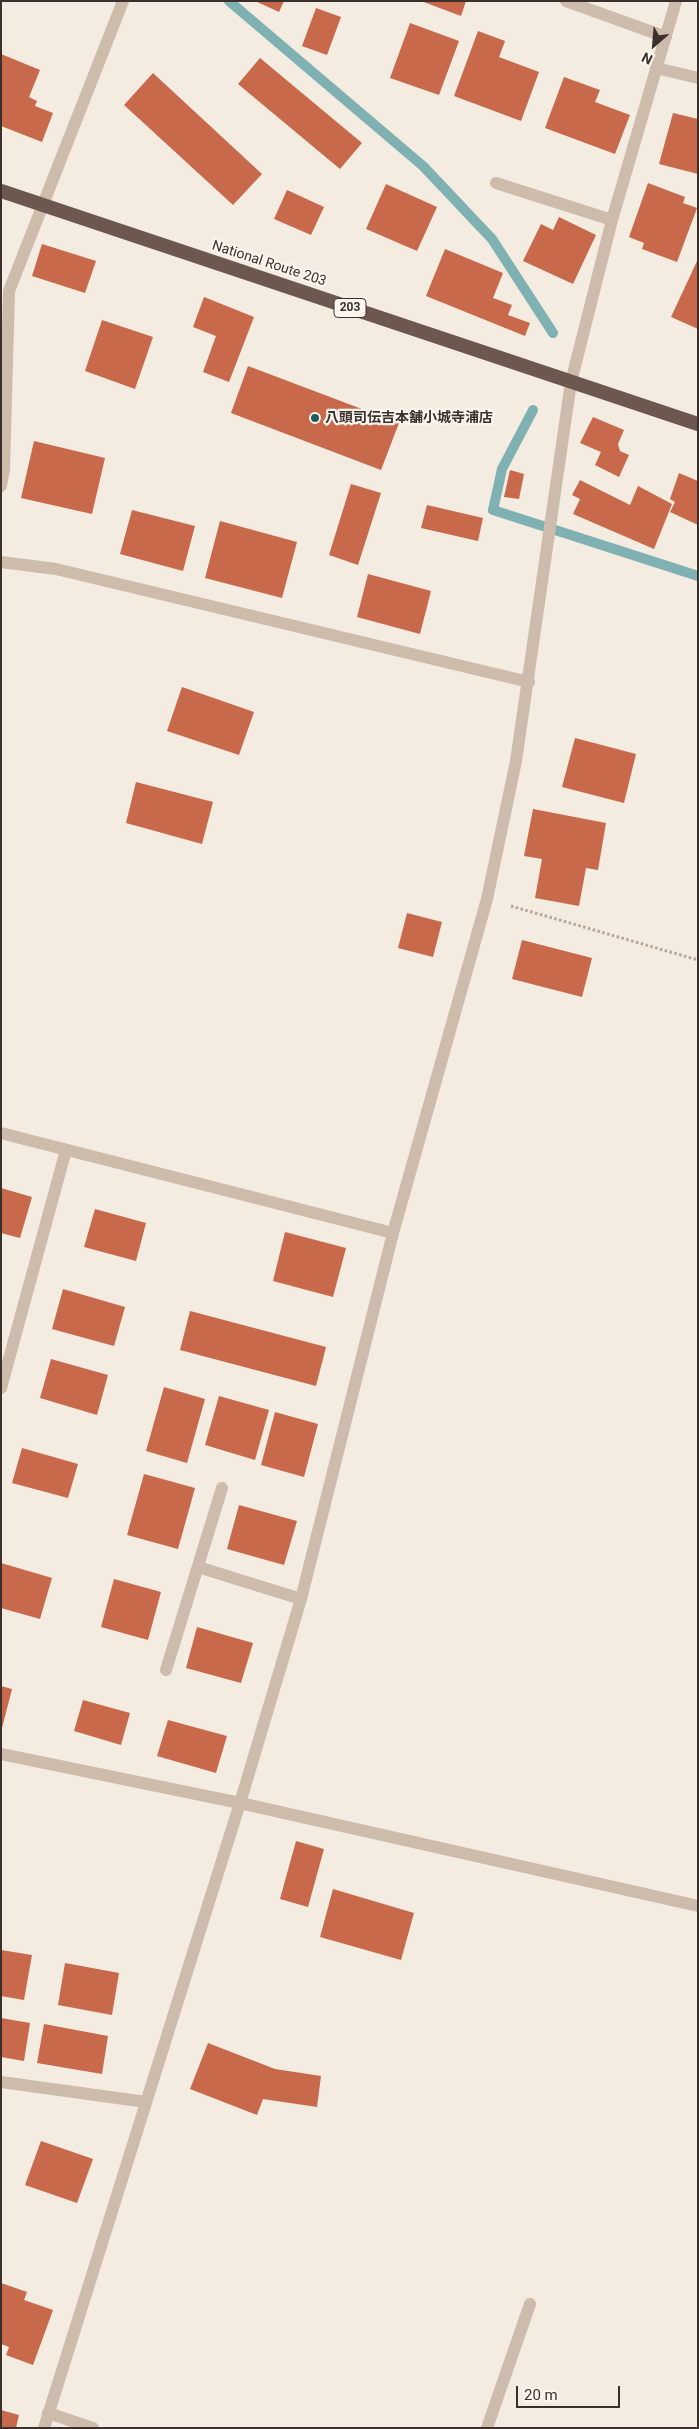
<!DOCTYPE html>
<meta charset="utf-8">
<style>
body{margin:0}
#map{position:relative;width:699px;height:2429px;overflow:hidden;background:#f4ebe1;font-family:Roboto,sans-serif}
canvas{display:block}
.frame{position:absolute;inset:0;border:2px solid #3b302b;pointer-events:none}
.north{position:absolute;left:629px;top:20px;width:50px;height:50px;-webkit-text-stroke:4px #fbf5ee;paint-order:stroke;rotate:207deg;font-size:14px;font-weight:700;line-height:20px;text-align:center;color:#3b302b}
.north::after{content:'';display:block;margin:auto;width:18px;height:22px;background:#3b302b;clip-path:polygon(50% 0,100% 100%,50% 72%,0 100%)}
.scale{position:absolute;left:516px;top:2386px;width:104px;height:22px;box-sizing:border-box;border:2px solid #3b302b;border-top:0;padding-left:6px;font-size:15px;line-height:18px;white-space:nowrap;color:#3b302b;-webkit-text-stroke:4px #fbf5ee;paint-order:stroke}
</style>
<div id="map">
<canvas width="699" height="2429"></canvas>
<div class="frame"></div>
<div class="north">N</div>
<div class="scale">20 m</div>
</div>
<script>
const g = document.querySelector('canvas').getContext('2d');
g.lineJoin = 'round';
function toPath(rows) {
  const path = new Path2D();
  for (const r of rows) {
    path.moveTo(r[0], r[1]);
    for (let i = 2; i < r.length; i += 2) path.lineTo(r[i], r[i + 1]);
  }
  return path;
}
function stroke(path, color, width, dash) {
  g.strokeStyle = color;
  g.lineWidth = width;
  g.lineCap = dash ? 'butt' : 'round';
  g.setLineDash(dash || []);
  g.stroke(path);
}
function fill(path, color) {
  g.fillStyle = color;
  g.fill(path, 'evenodd');
}
function write(font, color, halo, rows, align = 'center') {
  g.font = font + ' Roboto,"Noto Sans JP",sans-serif';
  g.lineWidth = 4.5;
  g.setLineDash([]);
  g.textBaseline = 'middle';
  g.strokeStyle = halo;
  g.fillStyle = color;
  for (const [text, x, y, turn = 0] of rows) {
    g.save();
    g.translate(x, y);
    g.rotate((+turn || 0) * Math.PI / 180);
    g.textAlign = isNaN(turn) ? turn : align;
    if (halo) g.strokeText(text, 0, 0);
    g.fillText(text, 0, 0);
    g.restore();
  }
}
stroke(toPath([
 [229,1,423,166,492,239,553,333],
 [533,410,502,469,493,510,698,576]
]), '#7fb0b2', 10);
fill(toPath([
 [255,1,284,1,279,12],
 [421,1,466,1,461,16],
 [316,8,341,17,327,55,302,46],
 [410,23,459,41,439,95,390,78],
 [478,31,505,41,499,57,539,72,521,121,454,96],
 [1,54,40,70,29,97,37,101,35,106,53,113,42,142,1,126],
 [260,58,362,143,340,169,238,84],
 [153,73,262,174,233,205,124,105],
 [564,77,600,90,595,102,630,115,615,154,545,128],
 [673,113,698,119,698,174,659,164],
 [648,183,685,197,683,203,697,208,677,262,642,249,644,243,629,237],
 [386,184,437,207,417,251,366,229],
 [287,190,324,207,311,235,274,219],
 [559,217,596,235,573,284,523,261,541,224,553,230],
 [42,244,96,261,85,293,32,276],
 [445,249,503,273,493,298,512,305,508,315,530,323,525,336,426,296],
 [698,259,698,329,671,317],
 [204,297,254,317,229,382,203,372,216,336,193,327],
 [102,320,153,337,135,389,85,371],
 [248,366,399,423,381,470,231,413],
 [593,417,624,430,618,444,620,451,629,455,619,477,595,465,601,452,580,443],
 [34,441,105,458,92,514,21,498],
 [510,470,524,474,519,499,504,497],
 [679,473,698,481,698,525,670,512,675,502,670,499],
 [580,480,630,505,638,486,672,504,654,549,573,514,580,499,572,495],
 [351,484,381,493,358,565,329,555],
 [427,505,483,518,478,541,421,528],
 [132,510,195,526,183,571,120,554],
 [220,521,297,542,282,598,205,578],
 [368,574,431,591,420,634,357,617],
 [182,687,254,712,239,755,167,731],
 [575,738,636,754,624,803,562,787],
 [136,782,213,802,202,844,126,823],
 [533,809,606,823,598,870,586,868,579,906,535,898,542,859,524,856],
 [407,913,442,922,433,957,398,948],
 [522,940,592,958,582,997,512,979],
 [1,1188,32,1197,20,1238,1,1233],
 [95,1209,146,1223,136,1261,84,1247],
 [285,1232,346,1248,333,1297,273,1281],
 [63,1289,125,1307,114,1346,52,1329],
 [190,1311,326,1347,316,1386,180,1350],
 [51,1359,108,1375,97,1415,40,1398],
 [164,1387,205,1399,187,1463,146,1451],
 [219,1396,269,1410,255,1460,205,1445],
 [275,1412,318,1424,304,1477,261,1465],
 [22,1448,78,1464,68,1498,12,1483],
 [144,1474,195,1488,178,1549,127,1535],
 [239,1505,297,1521,284,1565,227,1549],
 [1,1563,52,1578,40,1619,1,1608],
 [114,1579,161,1592,148,1640,101,1627],
 [197,1627,253,1643,241,1683,186,1668],
 [1,1686,12,1689,2,1728,1,1728],
 [83,1700,130,1713,121,1745,74,1731],
 [168,1720,227,1736,216,1773,157,1756],
 [296,1841,324,1849,308,1907,280,1899],
 [333,1889,414,1913,401,1960,320,1937],
 [1,1950,32,1955,24,2000,1,1996],
 [65,1963,119,1973,112,2015,58,2005],
 [1,2018,30,2023,24,2061,1,2057],
 [44,2024,108,2036,102,2074,37,2063],
 [208,2043,275,2069,321,2076,317,2107,263,2099,257,2115,190,2089],
 [41,2141,93,2159,77,2203,25,2185],
 [1,2283,27,2292,24,2300,53,2310,33,2365,6,2355,9,2347,1,2344],
 [1,2410,19,2415,16,2428,1,2428]
]), '#c8694b');
stroke(toPath([
 [511,906,698,960]
]), '#b9a596', 3, [2.5, 2.5]);
stroke(toPath([
 [48,2413,93,2428],
 [487,2428,530,2304]
]), '#cdbbac', 12);
stroke(toPath([
 [566,1,666,37],
 [656,68,698,78],
 [496,183,612,220],
 [1,486,4,469,9,291,123,1],
 [1,562,56,569,529,682],
 [1,1133,393,1233],
 [1,1388,66,1150],
 [198,1567,301,1599],
 [166,1670,222,1488],
 [1,1754,240,1803,698,1906],
 [1,2082,146,2102],
 [44,2428,240,1803,301,1599,393,1233,487,899,516,761,571,382,612,220,676,1]
]), '#cdbbac', 12);
stroke(toPath([
 [1,191,698,424]
]), '#6c584f', 14);
for (const [x, y, r, color] of [
 [315,418,5,"#1f5a5e"]
]) {
  const dot = new Path2D();
  dot.arc(x, y, r, 0, 2 * Math.PI);
  g.fillStyle = color;
  g.fill(dot);
  stroke(dot, '#fbf5ee', 2);
}
for (const [x, y, w] of [
 [350,308,32]
]) {
  const box = new Path2D();
  box.roundRect(x - w / 2, y - 9.5, w, 19, 4);
  g.fillStyle = '#fbf5ee';
  g.fill(box);
  stroke(box, '#3b302b', 1);
}
write('bold 12px', '#3b302b', null, [
 ["203",350,308]
]);
write('14px', '#3b302b', '#fbf5ee', [
 ["National Route 203",269,264,18]
]);
write('bold 14px', '#3b302b', '#fbf5ee', [
 ["八頭司伝吉本舗小城寺浦店",325,418]
], 'left');
</script>
